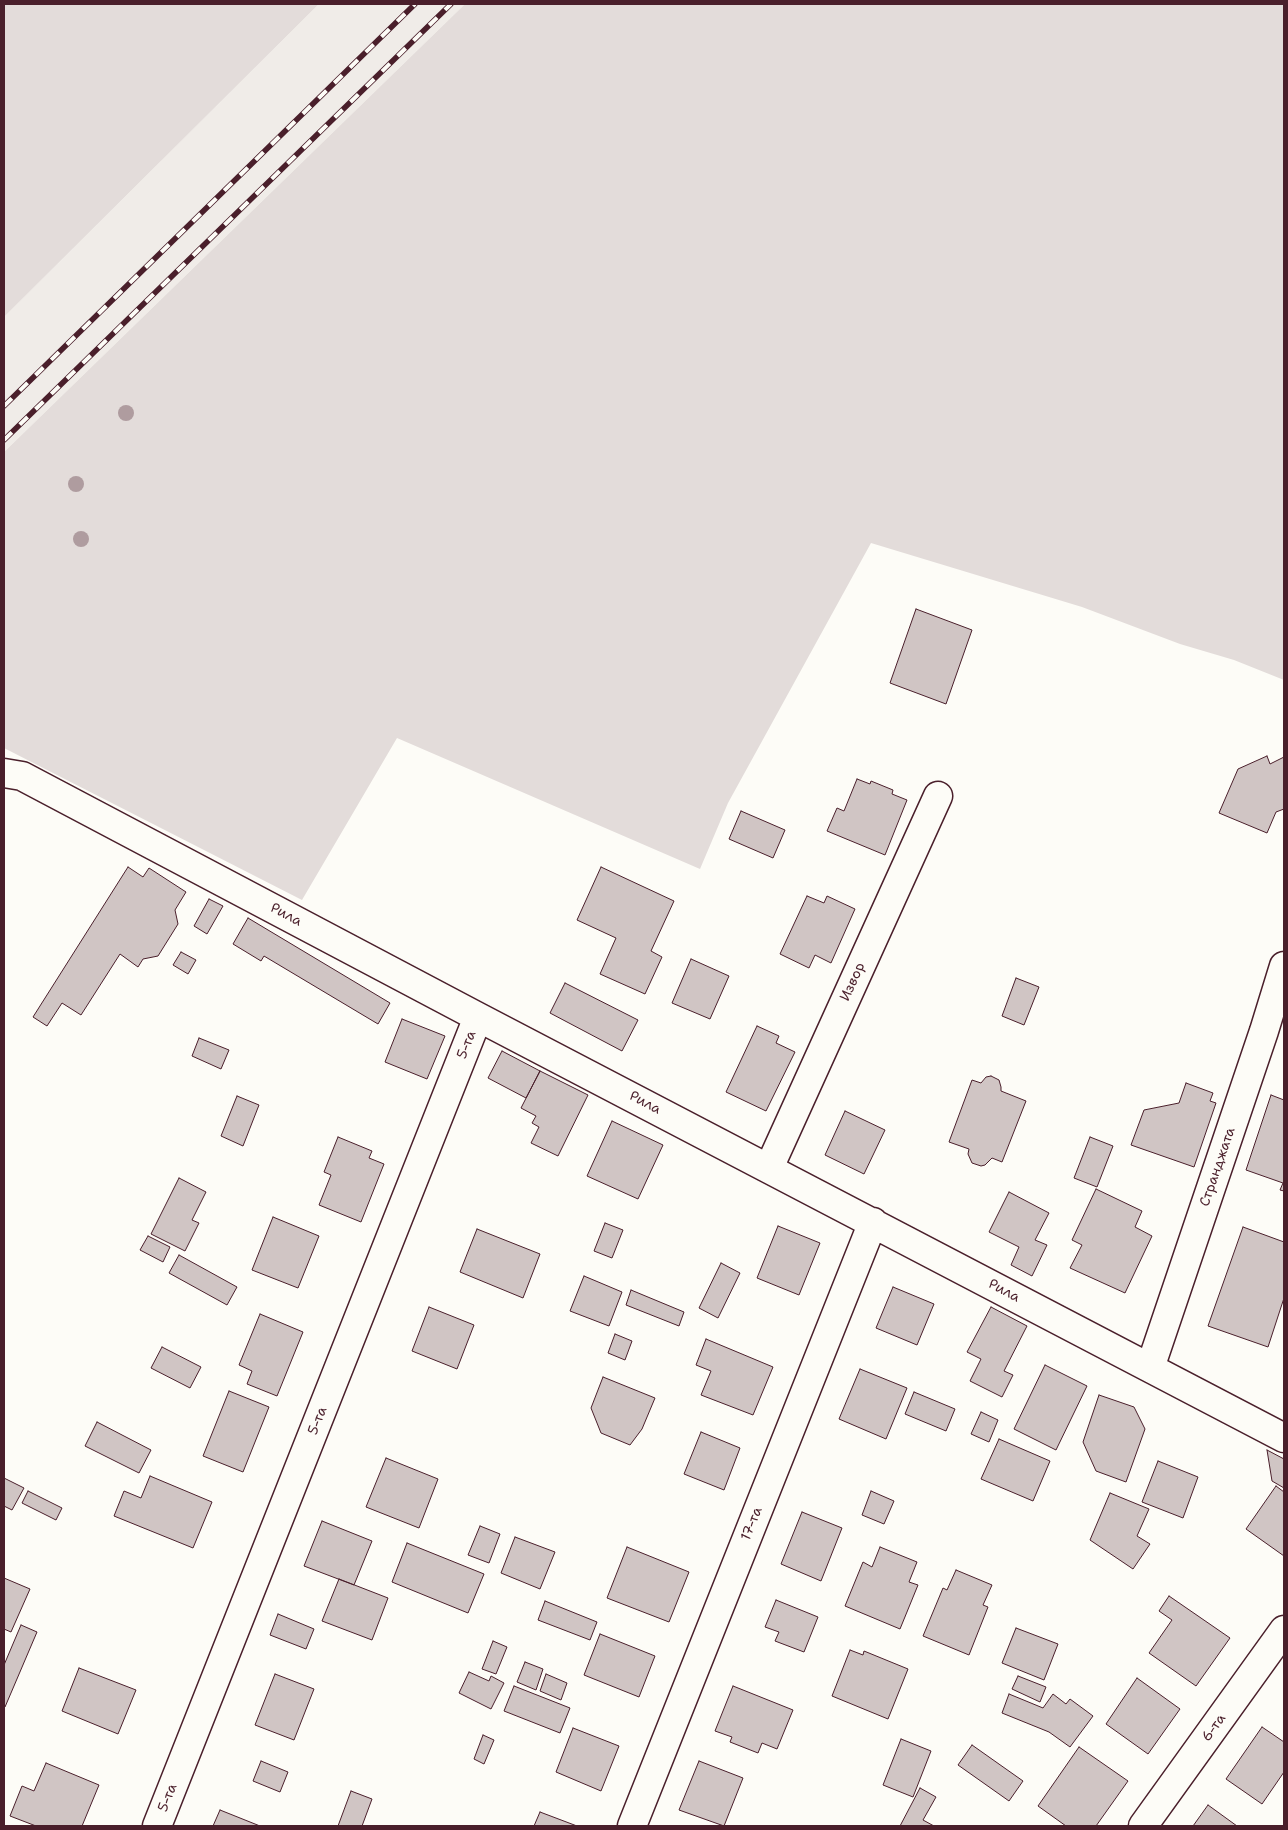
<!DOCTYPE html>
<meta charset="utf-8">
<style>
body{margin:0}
#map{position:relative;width:1288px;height:1830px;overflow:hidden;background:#fdfcf7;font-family:"Shantell Sans",sans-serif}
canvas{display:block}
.frame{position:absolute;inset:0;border:5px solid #4a1f2b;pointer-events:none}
</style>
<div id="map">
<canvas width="1288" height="1830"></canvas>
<div class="frame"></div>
</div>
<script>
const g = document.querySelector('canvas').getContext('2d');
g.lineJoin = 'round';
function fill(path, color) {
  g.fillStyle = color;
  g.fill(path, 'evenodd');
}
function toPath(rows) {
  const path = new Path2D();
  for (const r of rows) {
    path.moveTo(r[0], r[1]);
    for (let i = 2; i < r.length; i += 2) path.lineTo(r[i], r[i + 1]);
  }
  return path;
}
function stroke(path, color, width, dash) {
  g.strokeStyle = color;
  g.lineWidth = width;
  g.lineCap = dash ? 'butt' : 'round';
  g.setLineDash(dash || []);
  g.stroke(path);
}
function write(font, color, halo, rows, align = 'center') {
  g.font = font + ' "Shantell Sans",sans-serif';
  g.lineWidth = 4.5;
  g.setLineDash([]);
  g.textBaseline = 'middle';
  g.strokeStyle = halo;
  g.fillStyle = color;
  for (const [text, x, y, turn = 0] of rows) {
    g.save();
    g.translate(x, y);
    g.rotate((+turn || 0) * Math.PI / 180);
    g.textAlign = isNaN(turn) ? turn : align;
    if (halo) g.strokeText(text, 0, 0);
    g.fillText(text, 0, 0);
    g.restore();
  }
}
fill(toPath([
 [319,4,465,4,4,452,4,317]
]), '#f0ece8');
fill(toPath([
 [4,4,319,4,4,317],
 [465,4,1284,4,1284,680,1234,660,1180,644,1082,607,871,543,728,803,700,869,397,738,302,900,4,748,4,452]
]), '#e3dcda');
const building = toPath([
 [916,609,972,630,946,704,890,683,916,609],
 [1267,756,1270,764,1284,757,1284,809,1276,812,1267,833,1219,813,1238,769,1267,756],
 [857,779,870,784,871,781,893,790,892,794,907,800,885,855,827,831,837,808,844,811,857,779],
 [741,811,785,830,773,858,729,839,741,811],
 [128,867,143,877,149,868,186,892,175,910,178,924,158,956,143,959,138,967,120,954,81,1015,62,1003,47,1026,33,1017,128,867],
 [601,867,674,901,651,951,662,957,645,994,600,974,616,938,577,920,601,867],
 [807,896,824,903,827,896,855,909,831,963,815,955,809,968,780,954,807,896],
 [209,899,223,906,207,934,194,926,209,899],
 [248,918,390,1003,378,1024,264,956,261,961,233,944,248,918],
 [181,952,196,960,188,974,173,965,181,952],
 [691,959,729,976,710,1019,672,1003,691,959],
 [1016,978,1039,987,1024,1025,1002,1016,1016,978],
 [565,983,638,1020,622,1051,550,1013,565,983],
 [402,1019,445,1036,427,1079,385,1062,402,1019],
 [757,1026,779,1036,776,1043,795,1052,766,1111,726,1092,757,1026],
 [199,1038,229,1050,221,1069,192,1056,199,1038],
 [502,1051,540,1071,526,1098,488,1078,502,1051],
 [540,1071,588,1095,558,1156,531,1143,539,1127,532,1123,536,1116,521,1108,540,1071],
 [991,1076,999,1080,1001,1087,1001,1091,1026,1101,1002,1162,992,1158,985,1165,981,1166,972,1163,968,1154,969,1149,949,1142,972,1080,981,1083,986,1077,991,1076],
 [1186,1083,1213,1093,1210,1101,1216,1103,1194,1167,1131,1145,1144,1110,1179,1103,1186,1083],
 [1271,1095,1284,1100,1284,1191,1280,1190,1283,1183,1246,1170,1271,1095],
 [237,1096,259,1105,243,1146,221,1136,237,1096],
 [845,1111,885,1130,864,1174,825,1155,845,1111],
 [612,1121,663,1145,638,1199,587,1176,612,1121],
 [338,1137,372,1151,369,1158,384,1164,361,1222,319,1205,331,1175,324,1172,338,1137],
 [1090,1137,1113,1146,1097,1187,1074,1178,1090,1137],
 [179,1178,206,1192,192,1220,199,1223,185,1251,151,1234,179,1178],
 [1096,1189,1142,1211,1135,1227,1152,1236,1125,1293,1070,1268,1082,1245,1072,1240,1096,1189],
 [1009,1192,1049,1213,1035,1240,1047,1245,1032,1276,1011,1265,1019,1247,989,1232,1009,1192],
 [273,1217,319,1236,298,1288,252,1270,273,1217],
 [605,1223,623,1230,612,1258,594,1251,605,1223],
 [778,1226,820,1243,799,1295,757,1278,778,1226],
 [1243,1227,1284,1242,1284,1298,1268,1347,1208,1326,1243,1227],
 [477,1229,540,1254,523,1298,460,1272,477,1229],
 [148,1236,170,1247,163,1262,140,1250,148,1236],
 [179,1255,237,1287,227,1305,169,1273,179,1255],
 [721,1263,740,1273,718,1318,699,1308,721,1263],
 [584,1276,622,1292,609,1326,570,1311,584,1276],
 [893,1287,934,1304,917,1345,876,1328,893,1287],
 [631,1290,684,1312,679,1326,626,1305,631,1290],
 [429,1307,474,1325,457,1369,412,1351,429,1307],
 [991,1307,1027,1326,1004,1371,1013,1375,1002,1397,970,1381,981,1359,967,1352,991,1307],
 [260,1314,303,1332,277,1396,247,1384,252,1371,239,1365,260,1314],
 [615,1334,632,1341,625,1360,608,1353,615,1334],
 [706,1339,773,1367,753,1415,701,1395,711,1371,696,1365,706,1339],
 [162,1347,201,1367,190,1388,151,1368,162,1347],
 [1045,1365,1087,1386,1056,1450,1014,1429,1045,1365],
 [860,1369,907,1388,886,1439,839,1419,860,1369],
 [603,1377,655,1398,642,1429,630,1445,601,1433,591,1408,603,1377],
 [229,1391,269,1407,243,1472,203,1456,229,1391],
 [914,1392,955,1409,946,1431,905,1414,914,1392],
 [1099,1395,1134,1407,1145,1429,1126,1482,1096,1471,1083,1442,1099,1395],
 [981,1412,998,1420,989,1442,971,1434,981,1412],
 [97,1422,151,1450,139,1473,85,1446,97,1422],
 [701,1432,740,1448,724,1490,684,1474,701,1432],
 [999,1439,1050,1461,1033,1501,981,1479,999,1439],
 [1267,1450,1284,1459,1284,1488,1272,1481,1267,1450],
 [386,1458,438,1479,419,1528,366,1507,386,1458],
 [1158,1461,1198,1477,1183,1518,1142,1502,1158,1461],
 [150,1476,212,1502,193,1548,114,1516,124,1491,141,1498,150,1476],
 [4,1478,24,1488,12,1510,4,1506,4,1478],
 [1276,1486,1284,1492,1284,1556,1246,1529,1276,1486],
 [28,1491,62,1508,56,1520,22,1503,28,1491],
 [871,1491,894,1501,884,1524,862,1515,871,1491],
 [1110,1493,1149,1509,1137,1536,1150,1544,1133,1569,1090,1540,1110,1493],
 [802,1512,842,1528,821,1581,781,1564,802,1512],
 [322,1521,372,1541,354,1585,304,1566,322,1521],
 [480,1526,500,1534,489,1563,468,1555,480,1526],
 [515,1537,555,1552,540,1589,501,1573,515,1537],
 [407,1543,484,1574,468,1613,392,1582,407,1543],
 [627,1547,689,1572,669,1622,607,1598,627,1547],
 [880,1547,917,1562,909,1582,918,1585,900,1629,845,1606,863,1562,872,1567,880,1547],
 [956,1570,992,1585,983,1605,988,1607,969,1655,923,1636,943,1588,947,1590,956,1570],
 [4,1578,30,1589,11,1632,4,1629,4,1578],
 [339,1579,388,1598,372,1640,322,1621,339,1579],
 [1169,1596,1230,1638,1196,1686,1149,1653,1172,1620,1159,1611,1169,1596],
 [776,1600,818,1617,804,1652,775,1641,779,1632,765,1627,776,1600],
 [545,1601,597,1622,590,1640,538,1620,545,1601],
 [278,1614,314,1629,306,1649,270,1635,278,1614],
 [21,1625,37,1632,5,1707,4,1706,4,1665,21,1625],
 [1016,1628,1058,1644,1044,1680,1002,1663,1016,1628],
 [600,1634,655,1656,639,1697,584,1675,600,1634],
 [493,1641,507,1647,496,1674,482,1669,493,1641],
 [850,1650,863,1655,864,1651,908,1669,888,1719,832,1696,850,1650],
 [525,1662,543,1669,536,1690,517,1682,525,1662],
 [79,1668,136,1690,118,1734,62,1711,79,1668],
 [469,1672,489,1681,491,1676,504,1683,491,1709,459,1693,469,1672],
 [275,1674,314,1689,294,1740,255,1725,275,1674],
 [546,1674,567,1683,561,1700,540,1691,546,1674],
 [1018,1676,1046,1687,1040,1702,1012,1689,1018,1676],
 [1137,1678,1180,1709,1148,1754,1106,1724,1137,1678],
 [514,1686,570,1708,560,1733,504,1711,514,1686],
 [733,1686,793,1710,777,1749,762,1743,758,1753,730,1742,732,1737,715,1731,733,1686],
 [1009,1694,1043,1708,1053,1694,1066,1704,1070,1699,1093,1716,1070,1747,1049,1732,1002,1713,1009,1694],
 [1262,1727,1284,1742,1284,1772,1262,1804,1226,1779,1262,1727],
 [573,1728,619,1746,601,1791,556,1772,573,1728],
 [483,1735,494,1740,484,1764,474,1759,483,1735],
 [901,1739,931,1751,913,1797,883,1785,901,1739],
 [972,1745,1023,1781,1009,1801,958,1765,972,1745],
 [1079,1747,1128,1781,1096,1826,1066,1826,1038,1806,1079,1747],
 [261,1761,288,1772,280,1792,253,1781,261,1761],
 [699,1761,743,1778,724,1826,679,1810,699,1761],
 [46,1763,99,1785,82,1826,36,1826,10,1816,22,1786,34,1791,46,1763],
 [920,1788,936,1797,923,1820,934,1826,900,1826,920,1788],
 [351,1791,372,1799,362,1826,338,1826,351,1791],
 [1208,1805,1237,1826,1193,1826,1208,1805],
 [220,1810,260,1826,213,1826,220,1810],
 [540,1812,577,1826,534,1826,540,1812]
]);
fill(building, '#d0c5c4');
stroke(building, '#4a1f2b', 1);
const minor = toPath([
 [4,773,22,776,478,1017,1284,1438],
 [769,1168,938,796],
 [1150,1368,1264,1031,1284,966],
 [157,1826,478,1017],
 [632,1826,873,1222],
 [1143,1826,1284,1630]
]);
stroke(minor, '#4a1f2b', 31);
stroke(minor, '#fdfcf7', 28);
const rail = toPath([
 [4,406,415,4],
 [4,440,451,4]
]);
stroke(rail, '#4a1f2b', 5.5);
stroke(rail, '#fdfcf7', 4, [11]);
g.fillStyle = '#af9c9f';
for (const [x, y] of [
 [126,413],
 [76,484],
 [81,539]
]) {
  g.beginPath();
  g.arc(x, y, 8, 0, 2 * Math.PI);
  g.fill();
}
write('14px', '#4a1f2b', '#fdfcf7', [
 ["Рила",286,915,28],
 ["Извор",853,982,-66],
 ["5-та",467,1045,-68],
 ["Рила",645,1103,28],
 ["Странджата",1218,1167,-71],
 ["Рила",1004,1291,28],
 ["5-та",318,1421,-68],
 ["17-та",752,1524,-68],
 ["6-та",1214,1728,-54],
 ["5-та",168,1798,-68]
]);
</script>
